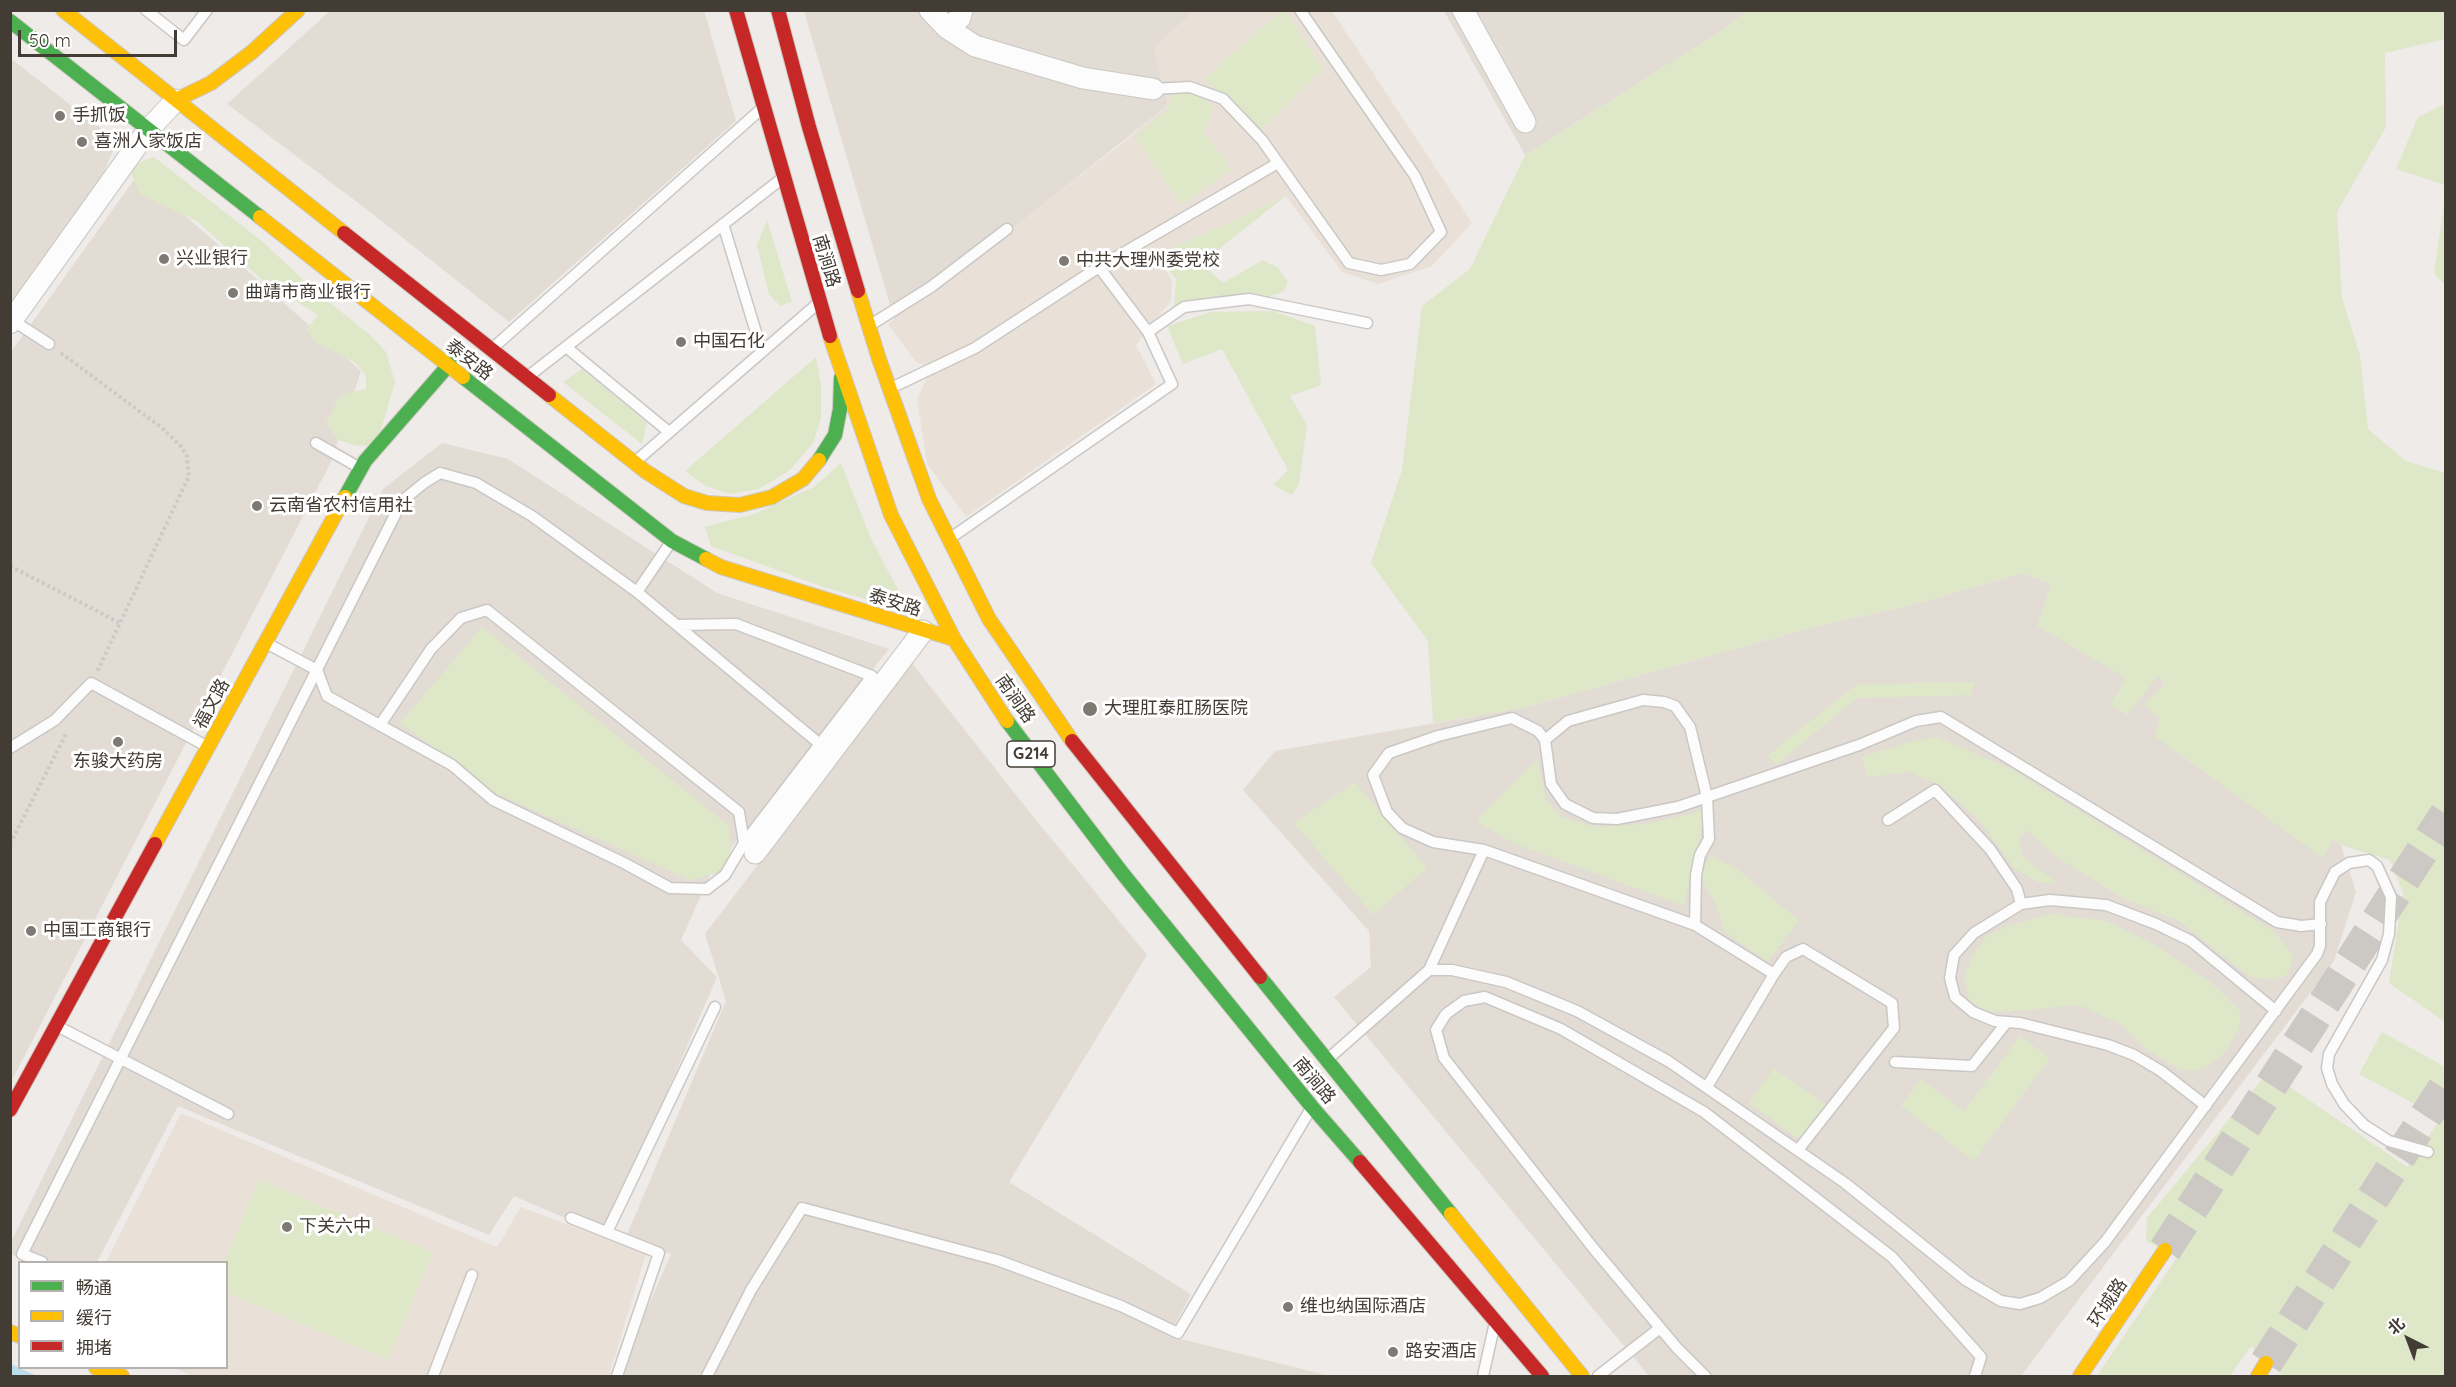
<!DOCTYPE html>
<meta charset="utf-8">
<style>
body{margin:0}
#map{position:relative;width:2456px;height:1387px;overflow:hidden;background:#eeebe8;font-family:Quicksand,"Noto Sans SC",sans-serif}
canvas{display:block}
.frame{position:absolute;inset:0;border:12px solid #433c35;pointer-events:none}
.legend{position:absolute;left:18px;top:1261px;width:210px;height:108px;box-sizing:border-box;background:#fff;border:2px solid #b4b1ae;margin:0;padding:8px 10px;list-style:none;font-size:18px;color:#433c35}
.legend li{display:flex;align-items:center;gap:12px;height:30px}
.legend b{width:30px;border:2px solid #b4b1ae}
.north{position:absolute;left:2378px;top:1309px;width:60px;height:60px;-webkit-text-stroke:4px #fff;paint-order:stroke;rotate:318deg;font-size:16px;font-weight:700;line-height:24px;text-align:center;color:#433c35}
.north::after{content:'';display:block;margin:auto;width:21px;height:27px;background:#433c35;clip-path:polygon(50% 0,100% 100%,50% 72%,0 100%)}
.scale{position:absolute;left:18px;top:30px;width:159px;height:27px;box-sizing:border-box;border:3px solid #433c35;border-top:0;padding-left:8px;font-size:18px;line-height:21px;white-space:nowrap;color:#433c35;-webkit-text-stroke:4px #fff;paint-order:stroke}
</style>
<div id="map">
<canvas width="2456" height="1387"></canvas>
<div class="frame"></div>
<ul class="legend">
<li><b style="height:8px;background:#4caf50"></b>畅通</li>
<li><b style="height:8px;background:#ffc107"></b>缓行</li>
<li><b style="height:8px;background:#c62828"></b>拥堵</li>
</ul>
<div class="north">北</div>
<div class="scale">50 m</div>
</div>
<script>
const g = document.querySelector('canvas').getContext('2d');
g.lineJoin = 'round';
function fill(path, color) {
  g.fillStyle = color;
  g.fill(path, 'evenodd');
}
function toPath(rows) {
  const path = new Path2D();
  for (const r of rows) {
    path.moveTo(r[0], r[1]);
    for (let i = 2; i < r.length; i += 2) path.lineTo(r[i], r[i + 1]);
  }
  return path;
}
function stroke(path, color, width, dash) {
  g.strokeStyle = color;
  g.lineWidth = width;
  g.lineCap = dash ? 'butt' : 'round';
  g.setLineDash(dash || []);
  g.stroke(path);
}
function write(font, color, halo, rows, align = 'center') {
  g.font = font + ' Quicksand,"Noto Sans SC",sans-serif';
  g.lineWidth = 6;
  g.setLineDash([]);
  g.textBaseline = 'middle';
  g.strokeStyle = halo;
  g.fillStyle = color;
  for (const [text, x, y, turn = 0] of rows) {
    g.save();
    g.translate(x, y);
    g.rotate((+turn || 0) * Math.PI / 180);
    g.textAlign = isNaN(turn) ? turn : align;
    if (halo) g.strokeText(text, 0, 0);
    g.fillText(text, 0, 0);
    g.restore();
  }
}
fill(toPath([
 [704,10,736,121,509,322,369,211,227,104,330,11],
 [804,11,1194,11,1154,48,1168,105,895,322],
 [1444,11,1748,11,1724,29,1525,155],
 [10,58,117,141,94,196,10,305],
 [138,174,361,371,331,462,11,1082,11,352],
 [442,443,508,459,717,593,889,649,711,873,681,940,717,977,605,1235,514,1196,489,1235,178,1106,97,1262,30,1262,11,1254,10,1244,383,489],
 [2023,573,2072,592,2165,683,2225,751,2341,845,2356,892,2334,961,2021,1376,1649,1376,1334,997,1371,967,1369,931,1243,790,1275,751,1522,708,1818,626,1911,605],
 [907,657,1032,815,1147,955,1009,1182,1191,1294,1169,1336,1326,1375,1326,1376,622,1376,628,1352,671,1254,626,1237,726,1001,705,934,826,775]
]), '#e2dcd5');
fill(toPath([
 [1194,11,1332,11,1472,223,1432,266,1378,284,1342,272,1286,196,1156,256,1172,280,1171,301,1136,345,1156,384,966,517,927,464,917,399,932,368,916,362,888,324,1120,145,1168,105,1154,48],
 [181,1113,497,1247,521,1207,646,1254,609,1376,193,1376,174,1368,226,1368,226,1262,106,1262]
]), '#e9e1d7');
fill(toPath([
 [1281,11,1286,11,1323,69,1261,130,1204,79],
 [1748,11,2445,11,2445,39,2385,53,2386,127,2337,212,2342,298,2360,355,2368,429,2406,461,2445,473,2445,1022,2389,983,2403,893,2390,860,2341,845,2334,839,2323,858,2154,736,2160,719,2144,705,2165,683,2158,676,2127,715,2110,705,2126,678,2037,626,2051,584,2023,573,1911,605,1818,626,1522,708,1433,723,1428,641,1371,563,1402,470,1422,306,1470,269,1525,155,1724,29],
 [1196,93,1214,108,1204,132,1231,169,1182,205,1135,138,1168,108,1172,94],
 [2445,104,2445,185,2396,169,2418,117],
 [154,157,263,242,314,290,369,334,386,352,395,382,381,430,371,445,357,446,338,440,326,423,340,395,366,389,366,376,356,363,318,344,306,330,318,315,261,279,198,222,140,194,131,173,138,163],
 [1286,196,1201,263,1223,283,1263,260,1278,268,1288,282,1284,291,1268,297,1236,295,1204,302,1178,304,1174,308,1176,279,1156,256],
 [2445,198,2446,285,2445,285,2434,274],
 [767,220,792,302,780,306,769,294,757,245],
 [1273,311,1315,326,1321,385,1290,396,1307,425,1299,484,1292,495,1273,485,1288,470,1222,349,1183,364,1167,326,1211,312],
 [816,357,821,385,821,419,813,443,790,470,759,489,729,494,704,485,685,471],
 [582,369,647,423,642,444,563,382],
 [841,463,872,541,910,612,824,587,711,546,705,527,754,514,814,487],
 [482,627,729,826,731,855,721,872,690,880,495,793,400,723],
 [1974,682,1971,695,1857,698,1776,765,1767,756,1857,684],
 [1937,737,2013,770,2275,932,2294,957,2286,976,2272,980,2250,977,2179,921,2124,899,2054,855,2028,830,2020,836,2021,853,2034,866,2058,883,2040,883,2014,868,1979,820,1941,786,1910,772,1868,777,1861,757,1910,742],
 [1537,759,1546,800,1562,817,1596,827,1645,824,1689,814,1706,808,1684,906,1513,843,1476,821],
 [1355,782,1427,868,1373,915,1294,823],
 [1711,856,1737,869,1799,920,1768,962,1725,932,1716,905,1698,873],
 [2051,914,2106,921,2152,943,2213,984,2241,1012,2239,1028,2226,1051,2209,1066,2197,1071,2179,1069,2147,1050,2121,1024,2079,1005,2005,1012,1984,1011,1969,1000,1964,977,1972,957,1986,936,2011,925],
 [2382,1032,2445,1067,2445,1101,2437,1116,2359,1074],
 [2020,1036,2050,1058,1974,1161,1901,1106,1921,1079,1964,1111],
 [1774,1068,1826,1105,1800,1140,1749,1103],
 [2268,1072,2407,1167,2445,1112,2445,1376,2283,1376,2251,1346,2230,1376,2097,1376,2178,1256,2146,1241,2147,1218],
 [259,1180,433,1252,388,1360,227,1293,226,1262,224,1262]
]), '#dfe7c9');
fill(toPath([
 [11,1364,37,1376,11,1376]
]), '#baddeb');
stroke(toPath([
 [2165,1250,2446,814],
 [2266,1363,2446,1085]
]), '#ccc8c4', 33, [33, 16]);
const lane = toPath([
 [146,10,184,40,207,10],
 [1153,89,1190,87,1223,99,1262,140,1349,263,1381,270,1410,264,1441,232,1415,176,1300,10],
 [723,224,762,352],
 [1099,267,1148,332],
 [12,320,49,344],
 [872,324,931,287,1007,229],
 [494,347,760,110],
 [566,347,669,432],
 [530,375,780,180],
 [893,387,975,348,1099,267,1278,163],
 [316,443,360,468],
 [635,462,816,305],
 [952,537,1172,384,1148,332,1184,307,1249,299,1367,323],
 [637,592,671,542],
 [679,625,736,624,872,676,744,843],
 [268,644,317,670,327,696,452,765,493,800,624,863,670,888,707,889,725,875,744,843,739,812,487,610,461,618,431,649,380,725],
 [1643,700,1664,702,1675,706,1690,727,1707,797,1678,807,1617,819,1593,818,1565,804,1551,784,1545,740,1568,721,1643,700],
 [10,748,55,720,91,683,208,747],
 [1888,820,1935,790,1990,849,2017,889,2021,904],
 [1484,850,1433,842,1402,828,1387,812,1373,775,1389,753,1438,736,1512,718,1538,731,1545,740],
 [1695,925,1696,875,1700,855,1709,839,1707,797,1859,745,1916,721,1941,717,2277,922,2301,926,2321,924],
 [1429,970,1452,970,1506,982,1577,1011,1668,1061,1845,1183,1967,1281,2001,1301,2020,1304,2040,1298,2069,1281,2105,1242,2317,954,2320,946,2320,902,2335,872,2349,863,2369,860,2377,866,2391,897,2389,934,2382,960,2329,1054,2327,1068,2332,1084,2344,1104,2364,1125,2389,1141,2428,1152],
 [57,1026,228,1114],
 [1329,1058,1429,970,1484,850,1695,925,1774,974,1786,957,1803,949,1892,1003,1894,1028,1798,1150],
 [1895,1062,1972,1066,2007,1022],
 [1707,1087,1774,974],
 [2206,1106,2161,1071,2134,1055,2108,1045,2020,1023,1995,1021,1973,1012,1955,997,1950,978,1954,955,1974,933,2021,904,2050,900,2106,905,2156,924,2191,941,2276,1011],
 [571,1218,659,1253,617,1376],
 [607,1232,715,1007],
 [42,1262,22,1254,402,501,424,483,440,473,476,483,532,516,637,592,821,745],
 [433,1376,472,1275],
 [707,1376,751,1290,802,1208,997,1260,1121,1306,1178,1333,1310,1110],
 [1483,1376,1494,1327],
 [1598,1376,1660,1328],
 [1705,1376,1677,1348,1594,1249,1444,1058,1436,1030,1446,1014,1464,1001,1485,997,1561,1029,1704,1112,1892,1257,1981,1357,1975,1376]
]);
const street = toPath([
 [930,10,947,28,960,18,962,10],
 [1463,10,1525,122],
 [947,28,975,46,1083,78,1153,89],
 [10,323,148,130,176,100],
 [755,853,923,631]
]);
const fast = toPath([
 [10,21,260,217],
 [463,377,672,541,706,559],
 [819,460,835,435,840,409,841,378],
 [345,497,365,461,461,351],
 [1007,721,1123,874,1312,1107,1360,1162],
 [1260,977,1451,1214]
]);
const slow = toPath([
 [63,10,344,233],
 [176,100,211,83,252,52,298,10],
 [260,217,463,377],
 [858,291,879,359,929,499,989,619,1072,741],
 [830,336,891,515,954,639,1007,721],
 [549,395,645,471,684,496,707,503,740,505,772,497,803,479,819,460],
 [706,559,721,567,954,639],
 [155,844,345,497],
 [1451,1214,1582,1376],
 [10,1332,20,1336],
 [96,1368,122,1376],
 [2080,1376,2165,1250],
 [2258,1376,2266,1363]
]);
const jam = toPath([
 [736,10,830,336],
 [778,10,809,127,858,291],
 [344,233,549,395],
 [1072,741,1260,977],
 [10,1110,155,844],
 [1360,1162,1542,1376]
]);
stroke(lane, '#cac7c4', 13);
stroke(street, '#cac7c4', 23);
stroke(fast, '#cdc7bf', 16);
stroke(slow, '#cdc7bf', 16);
stroke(jam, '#cdc7bf', 16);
stroke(toPath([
 [61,353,162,428,180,445,187,456,189,476,97,672],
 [10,566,120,623],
 [10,844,67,732]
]), '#cccac7', 4, [3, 3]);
stroke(lane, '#fcfcfc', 10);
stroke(street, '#fcfcfc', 21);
stroke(fast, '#4caf50', 14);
stroke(slow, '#ffc107', 14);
stroke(jam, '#c62828', 14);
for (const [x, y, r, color] of [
 [60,116,6,"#7f7974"],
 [82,142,6,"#7f7974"],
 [164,259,6,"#7f7974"],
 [1064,261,6,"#7f7974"],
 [233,293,6,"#7f7974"],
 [681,342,6,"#7f7974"],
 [257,506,6,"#7f7974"],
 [1090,709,8,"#7f7974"],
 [118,742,6,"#7f7974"],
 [31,931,6,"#7f7974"],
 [287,1227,6,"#7f7974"],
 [1288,1307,6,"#7f7974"],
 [1393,1352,6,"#7f7974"]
]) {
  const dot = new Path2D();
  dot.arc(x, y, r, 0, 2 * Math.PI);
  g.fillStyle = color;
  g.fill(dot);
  stroke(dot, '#fff', 2);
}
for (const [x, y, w] of [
 [1031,754,48]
]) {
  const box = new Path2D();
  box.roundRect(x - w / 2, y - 13, w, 26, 4.5);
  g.fillStyle = '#fff';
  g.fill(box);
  stroke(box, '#433c35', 1.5);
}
write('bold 16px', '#433c35', null, [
 ["G214",1031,754]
]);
write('18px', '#433c35', '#fff', [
 ["手抓饭",72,116],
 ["喜洲人家饭店",94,142],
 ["兴业银行",176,259],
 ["中共大理州委党校",1076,261],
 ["曲靖市商业银行",245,293],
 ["中国石化",693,342],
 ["云南省农村信用社",269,506],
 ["大理肛泰肛肠医院",1104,709],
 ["东骏大药房",118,762,"center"],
 ["中国工商银行",43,931],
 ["下关六中",299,1227],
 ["维也纳国际酒店",1300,1307],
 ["路安酒店",1405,1352]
], 'left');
write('18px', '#433c35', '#fff', [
 ["南涧路",826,261,73],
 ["泰安路",469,360,38],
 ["泰安路",895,603,17],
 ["南涧路",1015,699,55],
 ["福文路",212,704,-61],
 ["南涧路",1314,1081,50],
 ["环城路",2108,1303,-56]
]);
</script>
